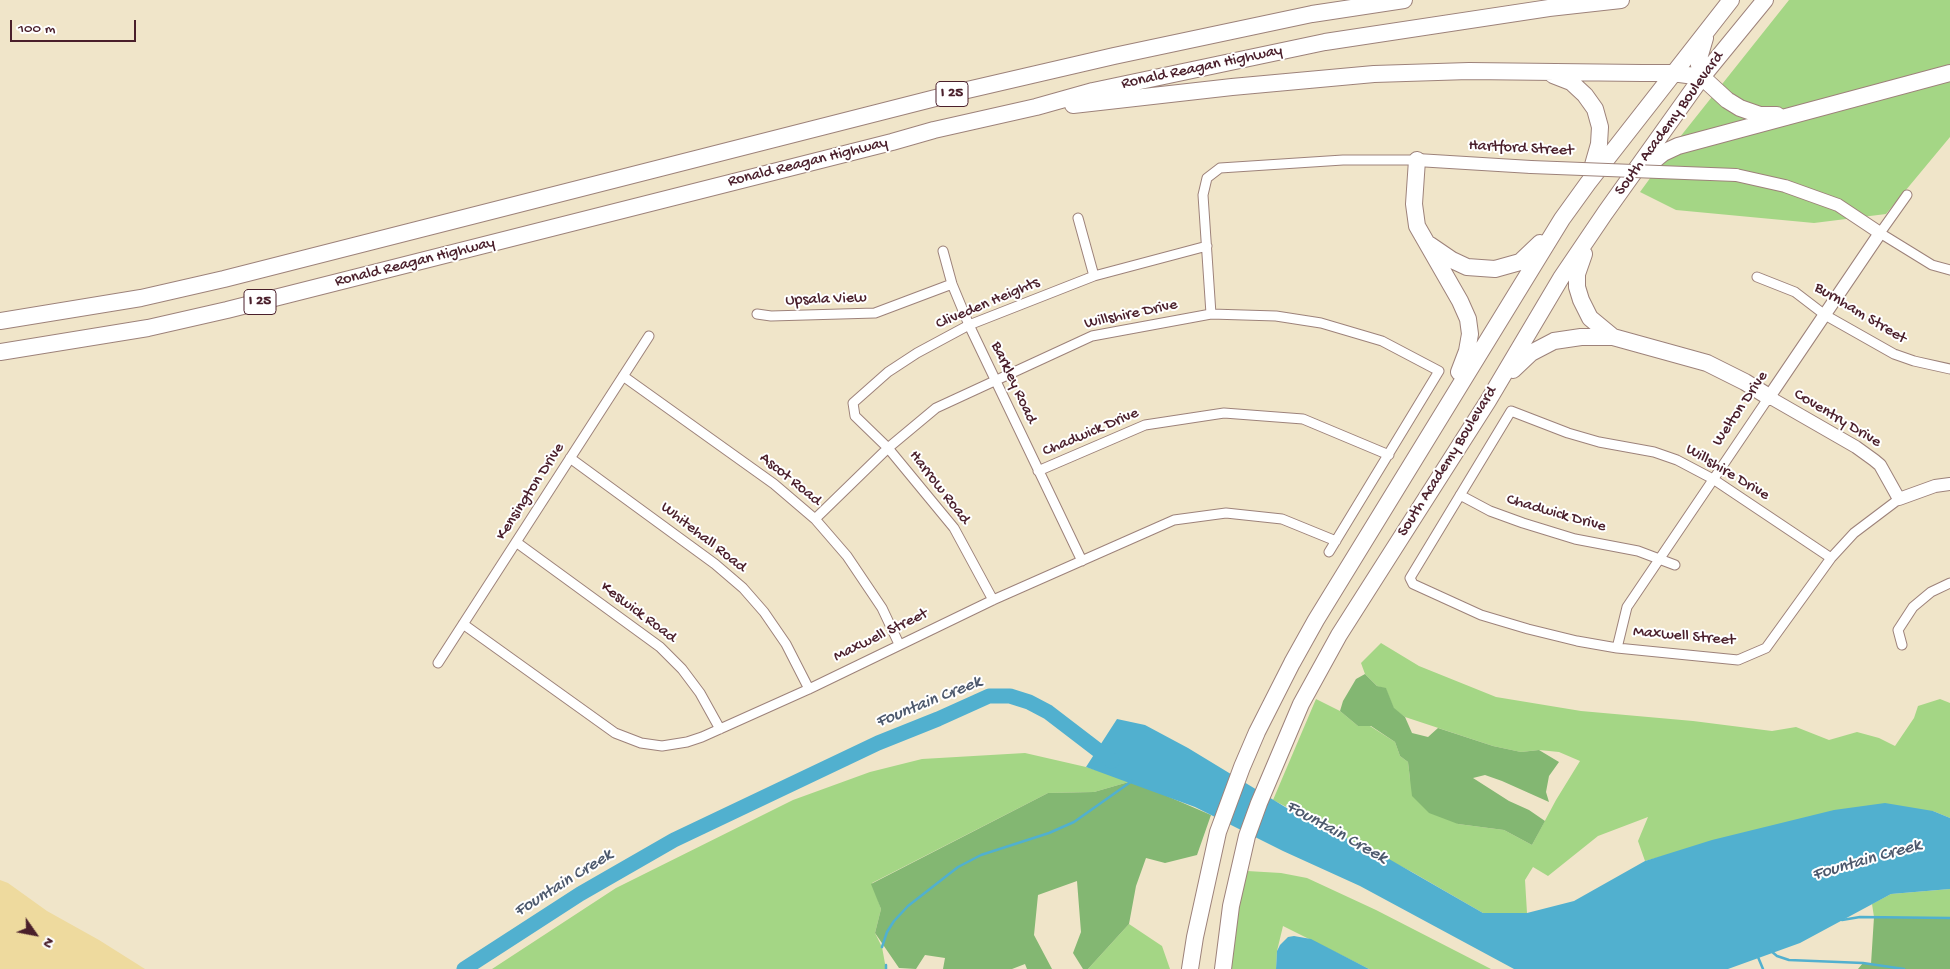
<!DOCTYPE html>
<style>
body{margin:0}
#map{position:relative;width:1950px;height:969px;overflow:hidden;background:#f0e5c9;font-family:"Gochi Hand",sans-serif}
canvas{display:block}
.north{position:absolute;left:10px;top:909px;width:50px;height:50px;-webkit-text-stroke:4px #fff;paint-order:stroke;rotate:123deg;font-size:14px;font-weight:700;line-height:20px;text-align:center;color:#4a1f2b}
.north::after{content:'';display:block;margin:auto;width:18px;height:22px;background:#4a1f2b;clip-path:polygon(50% 0,100% 100%,50% 72%,0 100%)}
.scale{position:absolute;left:10px;top:20px;width:126px;height:22px;box-sizing:border-box;border:2px solid #4a1f2b;border-top:0;padding-left:6px;font-size:15px;line-height:18px;white-space:nowrap;color:#4a1f2b;-webkit-text-stroke:4px #fff;paint-order:stroke}
</style>
<div id="map">
<canvas width="1950" height="969"></canvas>
<div class="north">N</div>
<div class="scale">100 m</div>
</div>
<script>
const g = document.querySelector('canvas').getContext('2d');
g.lineJoin = 'round';
function fill(path, color) {
  g.fillStyle = color;
  g.fill(path, 'evenodd');
}
function toPath(rows) {
  const path = new Path2D();
  for (const r of rows) {
    path.moveTo(r[0], r[1]);
    for (let i = 2; i < r.length; i += 2) path.lineTo(r[i], r[i + 1]);
  }
  return path;
}
function stroke(path, color, width, dash) {
  g.strokeStyle = color;
  g.lineWidth = width;
  g.lineCap = dash ? 'butt' : 'round';
  g.setLineDash(dash || []);
  g.stroke(path);
}
function write(font, color, halo, rows, align = 'center') {
  g.font = font + ' "Gochi Hand",sans-serif';
  g.lineWidth = 4;
  g.setLineDash([]);
  g.textBaseline = 'middle';
  g.strokeStyle = halo;
  g.fillStyle = color;
  for (const [text, x, y, turn = 0] of rows) {
    g.save();
    g.translate(x, y);
    g.rotate((+turn || 0) * Math.PI / 180);
    g.textAlign = isNaN(turn) ? turn : align;
    if (halo) g.strokeText(text, 0, 0);
    g.fillText(text, 0, 0);
    g.restore();
  }
}
fill(toPath([
 [1789,0,1950,0,1950,137,1886,214,1814,223,1676,210,1640,192,1680,137],
 [1381,643,1419,666,1496,697,1581,711,1693,721,1772,731,1796,727,1829,740,1857,732,1879,738,1895,746,1914,718,1918,706,1940,699,1950,703,1950,818,1933,811,1766,828,1645,861,1638,841,1648,817,1598,836,1548,876,1533,867,1525,880,1527,913,1483,913,1412,872,1273,800,1316,699,1340,711,1358,726,1370,726,1395,742,1400,756,1408,762,1410,779,1458,824,1504,830,1532,845,1556,800,1580,761,1559,752,1539,750,1521,752,1493,746,1405,717,1394,709,1386,689,1377,686,1365,674,1361,663],
 [1025,753,1086,767,1132,781,1094,792,1048,793,872,883,881,909,875,933,882,947,886,969,492,969,616,888,793,800,870,772,922,759],
 [1247,871,1281,873,1307,878,1376,910,1491,969,1369,969,1283,926,1277,951,1276,969,1227,969,1231,937],
 [1950,889,1950,918,1874,917,1872,904,1891,894],
 [1129,924,1162,946,1170,969,1088,969]
]), '#a4d685');
fill(toPath([
 [1365,674,1377,686,1386,688,1394,708,1405,717,1412,733,1428,737,1438,728,1493,746,1521,752,1539,750,1559,762,1549,776,1546,792,1549,802,1502,781,1485,775,1473,778,1509,801,1529,810,1545,821,1532,845,1504,830,1458,824,1429,813,1412,796,1408,762,1400,756,1395,742,1371,726,1358,726,1340,711,1343,701,1356,679],
 [1132,781,1211,815,1197,855,1165,863,1146,858,1136,886,1129,924,1088,969,1083,969,1073,953,1081,932,1077,881,1038,895,1034,935,1052,969,1027,969,1025,964,1012,969,943,969,945,958,925,955,916,969,899,968,875,933,881,909,871,884,1048,793,1094,792],
 [1874,917,1950,918,1950,969,1858,969,1863,963,1871,964]
]), '#83b772');
fill(toPath([
 [0,880,8,883,47,911,99,940,145,969,0,969]
]), '#eeda9e');
fill(toPath([
 [1117,719,1145,725,1188,748,1295,813,1389,859,1483,913,1527,913,1574,901,1645,861,1712,840,1834,810,1885,803,1933,811,1950,818,1950,889,1891,894,1800,943,1728,969,1514,969,1360,886,1283,851,1195,807,1086,767],
 [1294,936,1311,939,1369,969,1276,969,1277,951,1280,945,1288,937]
]), '#51b0cf');
stroke(toPath([
 [1842,920,1860,917,1950,918],
 [882,947,887,932,894,921,908,906,958,867,981,855,1049,833,1074,822,1132,781],
 [1771,951,1777,956,1789,960,1863,963,1904,969],
 [1758,957,1763,969],
 [886,969,886,965]
]), '#51b0cf', 2.5);
stroke(toPath([
 [464,969,580,894,674,840,878,743,938,719,989,696,1010,696,1029,702,1048,712,1112,761]
]), '#51b0cf', 15);
const street = toPath([
 [1907,195,1880,233,1932,265,1950,270],
 [1078,218,1094,276],
 [943,251,952,284,969,325,1082,561],
 [1757,277,1795,292,1825,315,1894,354,1914,361,1950,369],
 [757,314,771,316,875,313,952,284],
 [1211,314,1203,195,1207,178,1220,168,1343,160,1417,160],
 [623,376,774,484,815,519,847,556,882,608,899,644],
 [570,458,715,564,743,588,764,612,786,644,809,689],
 [1038,471,1145,425,1224,413,1303,419,1389,455],
 [1460,495,1490,511,1523,523,1575,539,1638,551,1675,565],
 [815,519,888,448,936,408,1092,336,1211,314,1276,316,1321,323,1382,341,1439,371,1329,552],
 [516,542,660,647,682,669,700,693,720,729],
 [1831,558,1713,479,1677,460,1654,452,1599,442,1568,433,1511,411,1410,578,1413,584,1481,615,1528,629,1577,641,1617,648,1738,660,1766,648,1831,558,1854,533,1899,499],
 [993,600,954,528,888,448,855,416,853,403,888,372,917,353,969,325,1094,276,1207,246],
 [463,624,615,733,641,743,662,746,687,742,702,737,809,689,993,600,1174,520,1226,513,1282,519,1336,541],
 [1902,645,1898,630,1913,607,1931,592,1950,583],
 [1617,648,1627,607,1769,397],
 [438,663,649,336]
]);
const secondary = toPath([
 [1417,160,1531,167],
 [1736,175,1785,186,1838,205,1880,233,1769,397,1856,447,1874,460,1880,465,1899,499,1935,486,1950,484]
]);
const highway = toPath([
 [1705,38,1700,55,1699,65,1702,77,1727,100,1740,108,1760,115,1777,115],
 [1553,75,1571,82,1585,95,1595,109,1600,127,1599,144,1591,172],
 [1073,105,1232,87,1374,74,1469,71,1642,73,1672,73,1702,77],
 [1417,160,1414,204,1417,226,1460,301,1468,319,1470,334,1467,351,1459,372],
 [1646,167,1663,153,1678,146,1950,73],
 [1430,245,1452,260,1467,267,1495,269,1520,262,1540,243],
 [1584,254,1577,274,1577,287,1581,300,1590,318,1613,337],
 [0,321,141,298,224,279,963,91,1114,56,1312,14,1404,0],
 [0,352,148,328,227,310,892,142,934,130,1036,107,1093,91,1325,42,1549,8,1621,0],
 [1513,370,1531,353,1554,341,1581,337,1613,337,1707,363,1745,382,1769,397],
 [1190,969,1195,937,1218,832,1242,767,1257,732,1292,663,1316,620,1562,219,1588,183,1731,0],
 [1223,969,1231,906,1247,836,1259,803,1301,704,1339,635,1488,401,1561,278,1605,213,1702,77,1765,0]
]);
stroke(street, '#9d827a', 11);
stroke(secondary, '#9d827a', 14);
stroke(highway, '#9d827a', 18);
stroke(street, '#fff', 9);
stroke(secondary, '#fff', 12);
stroke(highway, '#fff', 16);
const secondaryBridge = toPath([
 [1531,167,1736,175]
]);
stroke(secondaryBridge, '#9d827a', 14, []);
stroke(secondaryBridge, '#fff', 12);
for (const [x, y, w] of [
 [952,94,32],
 [260,302,32]
]) {
  const box = new Path2D();
  box.roundRect(x - w / 2, y - 12.5, w, 25, 4);
  g.fillStyle = '#fff';
  g.fill(box);
  stroke(box, '#4a1f2b', 1);
}
write('bold 15px', '#4a1f2b', null, [
 ["I 25",952,94],
 ["I 25",260,302]
]);
write('16px', '#4a1f2b', '#fff', [
 ["Ronald Reagan Highway",1202,68,-12],
 ["South Academy Boulevard",1670,124,-54],
 ["Hartford Street",1521,149,3],
 ["Ronald Reagan Highway",808,163,-14],
 ["Ronald Reagan Highway",415,263,-14],
 ["Upsala View",826,300,-2],
 ["Cliveden Heights",988,304,-23],
 ["Burnham Street",1860,314,31],
 ["Willshire Drive",1131,315,-12],
 ["Barkley Road",1013,383,65],
 ["Welton Drive",1741,409,-56],
 ["Coventry Drive",1837,419,31],
 ["Chadwick Drive",1091,433,-23],
 ["South Academy Boulevard",1448,462,-58],
 ["Willshire Drive",1727,473,31],
 ["Ascot Road",790,480,39],
 ["Harrow Road",939,488,52],
 ["Kensington Drive",531,492,-57],
 ["Chadwick Drive",1556,514,16],
 ["Whitehall Road",703,538,38],
 ["Keswick Road",638,613,37],
 ["Maxwell Street",881,636,-26],
 ["Maxwell Street",1684,637,5]
]);
write('italic 18px', '#4d596d', '#fff', [
 ["Fountain Creek",929,703,-22],
 ["Fountain Creek",1336,833,29],
 ["Fountain Creek",1867,861,-16],
 ["Fountain Creek",564,884,-32]
]);
</script>
